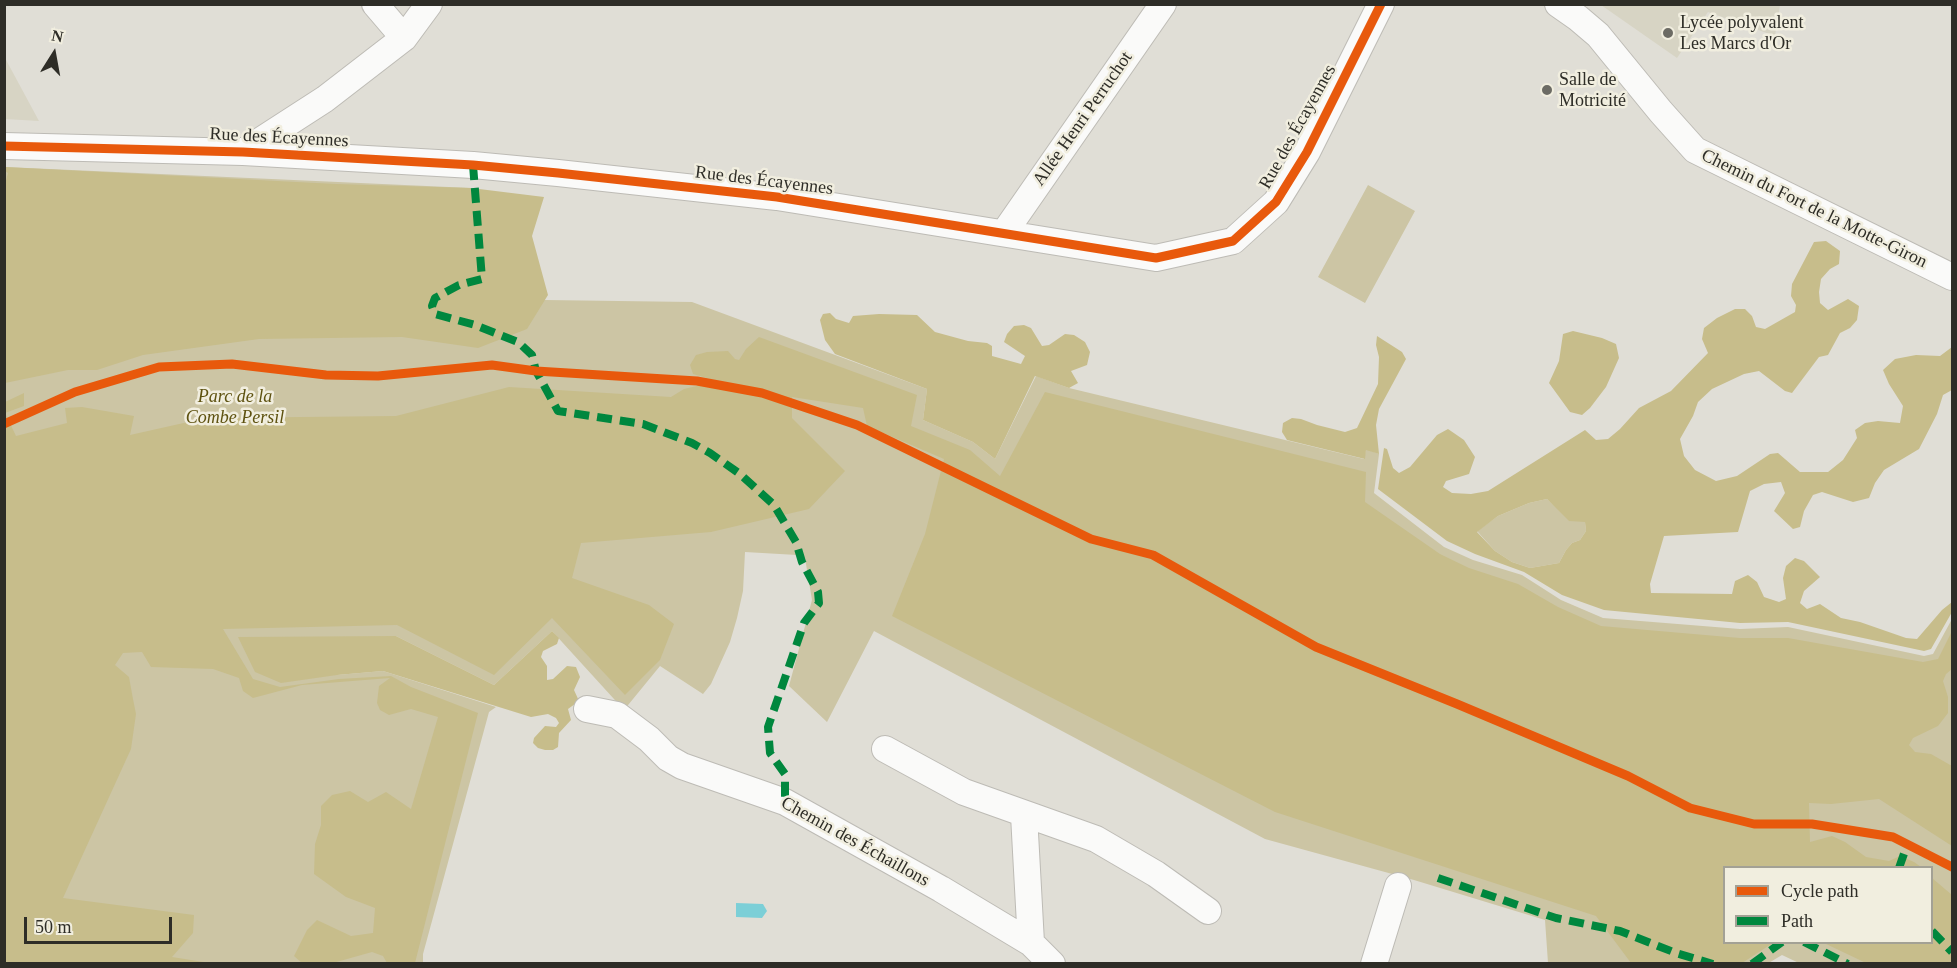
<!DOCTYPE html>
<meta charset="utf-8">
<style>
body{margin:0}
#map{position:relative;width:1957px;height:968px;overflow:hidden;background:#e0ded6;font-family:"Times New Roman",serif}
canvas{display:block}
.frame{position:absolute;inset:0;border:6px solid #2e2d27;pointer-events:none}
.legend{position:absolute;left:1723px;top:866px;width:210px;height:78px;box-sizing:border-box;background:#f1eedf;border:2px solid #a3a195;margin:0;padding:8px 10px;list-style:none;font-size:18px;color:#2e2d27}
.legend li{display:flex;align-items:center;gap:12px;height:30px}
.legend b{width:30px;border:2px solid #a3a195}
.north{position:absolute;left:24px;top:24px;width:60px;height:60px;-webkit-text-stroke:4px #f1eedf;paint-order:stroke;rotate:11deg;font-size:16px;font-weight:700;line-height:24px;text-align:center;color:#2e2d27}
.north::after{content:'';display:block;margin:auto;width:21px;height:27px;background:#2e2d27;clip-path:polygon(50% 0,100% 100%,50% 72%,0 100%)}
.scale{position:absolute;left:24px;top:917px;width:148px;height:27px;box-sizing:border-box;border:3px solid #2e2d27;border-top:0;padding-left:8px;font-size:18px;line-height:21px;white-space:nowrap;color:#2e2d27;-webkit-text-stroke:4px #f1eedf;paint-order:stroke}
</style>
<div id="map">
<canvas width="1957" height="968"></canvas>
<div class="frame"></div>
<ul class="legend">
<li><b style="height:8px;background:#e8590c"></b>Cycle path</li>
<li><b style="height:8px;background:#00873e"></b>Path</li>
</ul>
<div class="north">N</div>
<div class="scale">50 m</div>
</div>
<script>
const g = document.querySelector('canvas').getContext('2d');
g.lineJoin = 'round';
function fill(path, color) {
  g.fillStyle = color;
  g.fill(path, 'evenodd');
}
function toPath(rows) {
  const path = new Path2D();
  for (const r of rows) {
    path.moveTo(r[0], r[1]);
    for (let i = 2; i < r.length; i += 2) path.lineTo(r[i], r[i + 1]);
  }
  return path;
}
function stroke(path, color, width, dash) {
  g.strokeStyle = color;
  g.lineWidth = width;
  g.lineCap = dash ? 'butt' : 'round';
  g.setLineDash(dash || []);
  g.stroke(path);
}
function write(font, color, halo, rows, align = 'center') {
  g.font = font + ' "Times New Roman",serif';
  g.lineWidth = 5;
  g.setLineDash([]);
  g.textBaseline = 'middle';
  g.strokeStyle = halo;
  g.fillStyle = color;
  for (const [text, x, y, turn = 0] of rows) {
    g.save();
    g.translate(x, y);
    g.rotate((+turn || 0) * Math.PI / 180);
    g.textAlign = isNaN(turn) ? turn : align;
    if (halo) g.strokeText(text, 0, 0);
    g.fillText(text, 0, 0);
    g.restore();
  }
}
fill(toPath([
 [1601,5,1780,5,1775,36,1708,12,1677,58],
 [5,58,39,121,5,119]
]), '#d7d4c4');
fill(toPath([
 [5,167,471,188,498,305,545,300,692,302,927,389,923,420,973,442,995,459,1036,376,1069,388,1364,459,1366,449,1379,454,1374,493,1444,547,1473,560,1522,575,1561,600,1603,618,1740,629,1788,627,1924,656,1933,654,1952,619,1952,963,1801,964,1782,955,1767,964,1548,963,1545,920,1414,880,1265,839,874,631,827,722,789,686,812,600,805,558,797,555,745,552,743,591,737,618,730,642,711,684,703,694,660,666,624,710,552,631,494,685,396,636,337,675,383,671,496,707,489,712,423,954,423,963,5,963],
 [1724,868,1932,868,1932,942,1724,942],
 [1368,185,1415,211,1365,303,1318,277],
 [1547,499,1558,509,1585,521,1586,531,1580,540,1572,543,1566,550,1559,563,1530,568,1512,562,1495,551,1477,531,1498,516,1529,503]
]), '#ccc5a4');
fill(toPath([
 [5,167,336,184,471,188,544,197,532,236,548,295,527,329,478,348,402,337,259,339,143,355,97,370,68,370,5,383,4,188,8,173,5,171],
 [1826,241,1840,251,1839,264,1830,269,1821,279,1819,292,1820,303,1828,310,1848,299,1859,306,1857,320,1850,328,1840,333,1828,355,1819,357,1792,393,1785,391,1759,371,1744,374,1712,389,1698,402,1693,416,1680,439,1684,456,1695,470,1716,481,1737,476,1770,454,1778,453,1800,472,1828,472,1843,460,1857,438,1855,430,1865,423,1878,421,1900,423,1903,406,1889,384,1883,370,1895,359,1916,355,1940,356,1952,347,1952,390,1943,395,1937,414,1919,449,1884,470,1875,483,1869,498,1853,502,1822,492,1813,495,1804,511,1800,527,1793,529,1774,511,1785,493,1781,482,1764,484,1750,491,1738,532,1664,536,1650,584,1651,593,1732,594,1735,581,1748,575,1757,582,1764,597,1779,602,1786,599,1783,578,1786,566,1795,558,1804,561,1820,577,1804,591,1800,603,1807,609,1820,604,1841,618,1860,622,1906,638,1917,639,1942,610,1952,602,1952,612,1931,649,1924,651,1788,622,1740,623,1604,610,1562,595,1524,572,1475,554,1447,541,1378,489,1384,448,1387,449,1393,468,1399,473,1410,467,1437,435,1448,429,1464,440,1475,457,1469,474,1446,481,1443,487,1452,493,1471,494,1488,491,1585,430,1596,440,1608,439,1620,429,1639,408,1671,391,1708,353,1702,339,1704,328,1717,318,1735,309,1745,309,1752,316,1756,327,1765,329,1795,312,1796,305,1791,296,1792,284,1814,242],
 [1547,499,1569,521,1585,522,1586,531,1580,540,1572,543,1566,550,1559,563,1530,568,1512,562,1495,551,1477,532,1498,516,1529,503],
 [830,313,836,319,849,323,853,316,879,314,917,315,935,332,968,341,987,343,992,346,992,356,1021,364,1025,356,1004,342,1007,334,1014,326,1024,325,1031,328,1042,346,1049,345,1065,334,1074,335,1085,342,1090,352,1087,365,1071,371,1078,383,1069,388,1035,376,995,459,973,442,923,420,927,389,835,354,825,340,820,320,823,314],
 [1573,331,1602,338,1616,344,1619,358,1606,387,1590,408,1582,415,1570,412,1549,383,1559,361,1563,334],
 [1377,336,1402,352,1406,359,1379,409,1376,425,1379,454,1366,450,1365,459,1287,440,1282,432,1283,423,1292,418,1301,419,1317,425,1345,432,1357,428,1378,384,1379,357,1376,345],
 [759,337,917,395,911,426,970,450,1000,476,1045,392,1366,472,1365,502,1440,554,1469,568,1518,584,1558,607,1601,626,1740,638,1788,638,1923,662,1938,659,1952,631,1952,669,1946,674,1943,681,1948,697,1948,713,1938,726,1913,738,1909,745,1915,752,1931,754,1952,766,1952,846,1879,799,1831,804,1809,803,1810,842,1832,836,1845,842,1866,857,1889,861,1900,856,1914,862,1921,867,1724,868,1724,942,1773,943,1742,963,1631,963,1596,916,1275,812,892,616,925,534,944,459,867,426,863,408,792,397,792,418,845,471,809,509,711,532,581,543,572,578,649,605,674,624,660,660,625,695,552,618,494,675,397,625,223,629,253,679,280,687,339,679,391,676,411,687,478,713,415,963,387,963,383,956,372,952,333,963,302,963,294,956,307,930,317,920,351,936,373,933,375,908,346,897,314,874,315,844,321,825,321,806,332,795,350,791,368,802,386,792,411,809,438,717,411,709,389,715,380,710,377,703,379,686,390,678,302,685,253,698,243,691,239,678,213,669,151,667,142,652,123,653,115,665,129,677,133,699,136,714,131,749,63,898,194,915,193,933,172,957,210,963,5,963,5,402,24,393,24,406,5,413,16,436,67,423,65,408,82,407,134,416,130,435,206,418,396,416,509,387,671,397,684,389,717,381,693,374,690,365,696,355,707,352,728,351,735,359,739,360,746,349],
 [552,631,559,638,557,644,543,651,541,657,547,666,547,680,553,679,567,666,576,667,580,677,574,690,579,701,568,709,571,720,559,733,558,747,553,750,545,750,538,748,533,743,534,738,545,726,556,727,559,723,556,718,548,714,531,717,383,671,337,675,281,683,255,672,238,637,396,636,494,685],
 [1932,878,1952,895,1952,963,1866,963,1824,943,1932,942]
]), '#c7bd8b');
fill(toPath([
 [736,903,763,904,767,911,762,918,736,917]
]), '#7ccfd7');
const minor = toPath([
 [375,4,404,38],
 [1558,4,1578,18,1598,35,1661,112,1695,150,1952,277],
 [4,146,243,152,473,165,558,173,777,197,1156,258,1233,241,1276,202,1307,152,1381,4],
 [243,152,325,99,404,38,429,4],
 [1004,233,1163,4],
 [587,709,617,715,649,739,668,758,682,766,785,802,941,889,1031,943,1052,964],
 [885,749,964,792,1096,839,1156,874,1208,911],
 [1024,815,1031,943],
 [1374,964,1398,886]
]);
stroke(minor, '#bdbbb5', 28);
stroke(minor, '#fafaf9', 26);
stroke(toPath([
 [473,165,482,279,459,285,435,298,432,306,435,314,475,325,518,342,532,355,536,371,558,411,643,424,692,443,710,453,740,474,774,505,796,542,802,562,818,592,819,603,804,623,768,727,770,753,785,774,785,802],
 [1899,868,1907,845],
 [1438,878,1556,918,1620,931,1676,953,1713,964],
 [1932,931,1952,952],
 [1804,942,1848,964],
 [1752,964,1782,942]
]), '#00873e', 8, [15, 8]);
stroke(toPath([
 [4,146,243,152,473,165,558,173,777,197,1156,258,1233,241,1276,202,1307,152,1381,4],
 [4,424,75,392,159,367,232,364,326,375,378,376,492,365,536,371,697,381,762,393,857,425,1091,539,1153,555,1316,647,1457,704,1628,776,1690,808,1754,824,1812,824,1893,837,1952,867]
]), '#e8590c', 9);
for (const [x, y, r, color] of [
 [1668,33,6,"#6c6b64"],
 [1547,90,6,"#6c6b64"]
]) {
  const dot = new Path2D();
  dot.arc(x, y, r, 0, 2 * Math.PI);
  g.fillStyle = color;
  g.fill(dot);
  stroke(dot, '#f1eedf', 2);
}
write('18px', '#2e2d27', '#f1eedf', [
 ["Lycée polyvalent",1680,23],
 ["Les Marcs d'Or",1680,44],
 ["Salle de",1559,80],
 ["Motricité",1559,101]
], 'left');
write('18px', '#2e2d27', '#f1eedf', [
 ["Allée Henri Perruchot",1083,119,-55],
 ["Rue des Écayennes",1298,127,-61],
 ["Rue des Écayennes",279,138,3],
 ["Rue des Écayennes",764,181,7],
 ["Chemin du Fort de la Motte-Giron",1814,209,26],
 ["Chemin des Échaillons",855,842,29]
]);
write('italic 18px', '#5e5210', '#f1eedf', [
 ["Parc de la",235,397],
 ["Combe Persil",235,418]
]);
</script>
